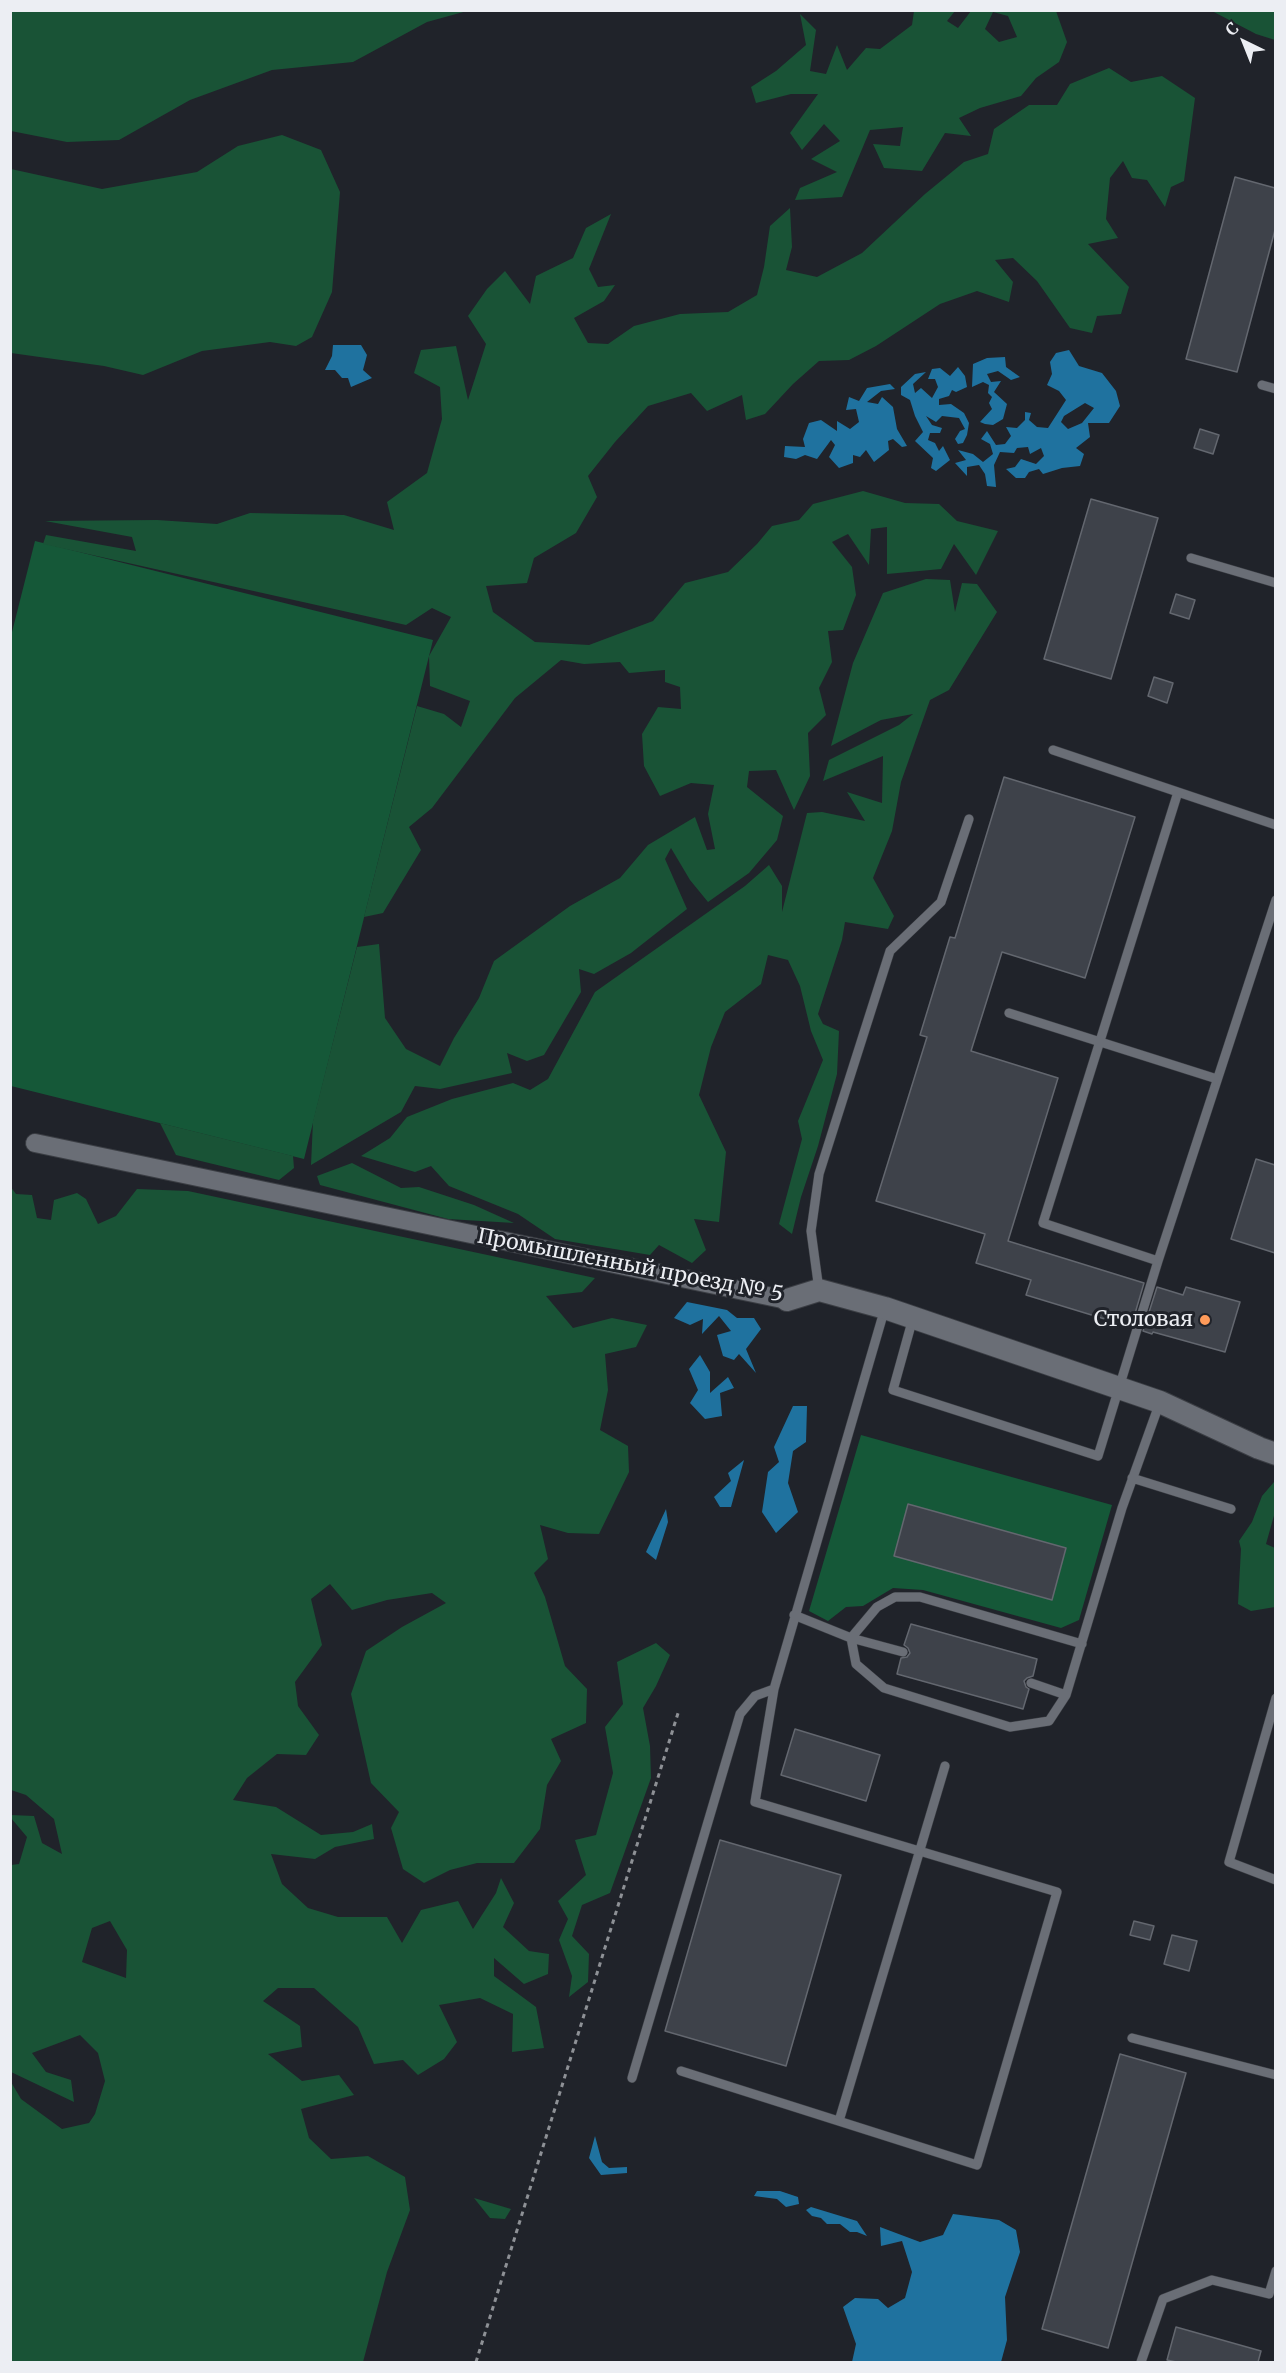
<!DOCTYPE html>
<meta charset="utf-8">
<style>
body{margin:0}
#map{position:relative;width:1286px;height:2373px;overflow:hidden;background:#20232a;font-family:Merriweather,serif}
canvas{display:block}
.frame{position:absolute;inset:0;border:12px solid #eceef3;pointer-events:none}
.north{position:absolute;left:1214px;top:12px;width:60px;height:60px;-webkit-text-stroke:4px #20232a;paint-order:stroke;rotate:317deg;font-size:16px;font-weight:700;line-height:24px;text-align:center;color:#eceef3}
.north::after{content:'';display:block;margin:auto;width:21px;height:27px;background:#eceef3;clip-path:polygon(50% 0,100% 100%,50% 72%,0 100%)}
</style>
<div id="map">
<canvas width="1286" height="2373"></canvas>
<div class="frame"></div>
<div class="north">С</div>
</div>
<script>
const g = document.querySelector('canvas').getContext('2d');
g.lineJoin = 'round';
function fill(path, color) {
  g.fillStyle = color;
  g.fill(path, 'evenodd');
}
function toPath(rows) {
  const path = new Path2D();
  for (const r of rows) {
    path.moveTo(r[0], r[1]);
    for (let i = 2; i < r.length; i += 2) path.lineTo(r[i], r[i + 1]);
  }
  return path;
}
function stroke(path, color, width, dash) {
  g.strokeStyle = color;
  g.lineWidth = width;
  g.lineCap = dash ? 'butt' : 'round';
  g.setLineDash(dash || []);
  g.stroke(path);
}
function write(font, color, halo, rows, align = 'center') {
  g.font = font + ' Merriweather,serif';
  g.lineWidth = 6;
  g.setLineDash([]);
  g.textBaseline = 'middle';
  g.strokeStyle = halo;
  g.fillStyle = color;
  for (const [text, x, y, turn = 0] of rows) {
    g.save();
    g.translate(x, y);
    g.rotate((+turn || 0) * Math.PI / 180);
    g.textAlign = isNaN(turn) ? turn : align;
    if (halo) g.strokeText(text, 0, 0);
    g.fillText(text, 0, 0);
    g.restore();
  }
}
fill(toPath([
 [35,541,433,640,304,1159,11,1086,10,640],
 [861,1435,1112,1505,1079,1620,1061,1628,923,1590,893,1588,863,1606,846,1607,828,1621,809,1611]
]), '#155838');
fill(toPath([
 [10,11,11,10,467,11,427,22,353,62,272,70,190,100,119,140,67,142,11,131],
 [914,11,955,11,947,21,958,28,971,11,1056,11,1067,42,1059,62,1036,78,1021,96,980,108,959,118,971,136,945,133,922,171,884,168,873,144,900,146,903,127,870,130,842,197,795,200,800,188,837,172,811,159,840,141,824,124,802,150,790,133,818,94,791,94,756,103,751,87,776,71,806,45,800,14,816,30,810,71,826,74,837,45,847,70,866,48,880,49,912,25],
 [993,12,1008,16,1017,37,999,42,985,29],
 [1212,11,1275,11,1275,40,1256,34],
 [1109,68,1131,82,1162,76,1195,98,1184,181,1171,187,1165,207,1147,180,1132,178,1123,161,1110,178,1106,219,1118,238,1088,244,1129,287,1121,314,1097,316,1092,333,1070,328,1037,281,1013,258,995,260,1013,282,1009,302,977,291,940,304,876,346,849,360,819,361,793,384,765,414,746,420,742,395,707,411,691,393,648,406,615,442,588,476,597,497,576,533,534,558,527,583,486,586,493,612,535,642,589,645,653,621,685,583,728,572,757,544,772,526,799,520,813,504,863,491,905,503,939,504,957,521,998,531,976,575,954,544,941,569,887,574,887,527,871,529,869,565,848,534,832,542,852,567,856,595,843,630,828,631,832,662,819,688,826,715,808,733,810,776,794,810,776,770,749,771,747,787,783,816,777,840,749,873,708,902,690,880,671,848,665,859,687,909,631,953,594,974,579,969,581,992,544,1055,527,1061,507,1053,512,1073,440,1089,415,1086,401,1112,311,1165,313,1121,357,947,379,944,385,1018,406,1049,440,1066,454,1038,479,998,494,961,570,906,620,878,648,845,695,817,707,850,715,849,708,814,714,785,691,783,660,796,644,766,642,734,658,707,681,709,680,687,665,682,665,670,629,673,620,662,584,664,561,660,515,698,432,808,409,827,421,850,383,913,364,917,417,706,444,714,461,727,470,701,430,686,429,656,451,617,432,608,406,625,43,544,46,535,136,551,132,537,45,521,157,520,217,524,250,513,344,515,394,530,387,502,427,473,442,419,440,387,414,373,421,350,456,346,468,400,486,344,468,316,487,289,505,271,530,304,536,276,573,258,586,228,611,214,589,269,598,287,615,285,604,301,574,318,588,343,608,344,634,326,680,314,728,312,757,295,764,267,770,226,790,208,792,247,786,270,817,277,862,253,925,194,964,162,988,154,994,129,1029,105,1057,105,1070,84],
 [282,135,321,150,340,192,332,292,312,337,296,346,270,342,202,351,143,375,104,366,11,353,11,169,102,189,197,172,238,146],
 [926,579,950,580,955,612,962,583,977,584,997,612,949,690,930,700,901,782,892,831,873,878,894,916,888,929,845,922,842,940,818,1014,823,1024,839,1031,837,1074,818,1146,801,1197,792,1234,779,1224,802,1139,798,1121,823,1060,811,1031,800,986,788,960,768,955,761,984,725,1012,711,1047,699,1095,726,1152,719,1222,694,1219,706,1250,692,1263,659,1245,650,1255,555,1239,518,1214,449,1186,431,1166,415,1172,361,1156,390,1138,407,1117,452,1099,513,1083,530,1090,548,1079,595,992,745,886,769,865,782,886,782,912,807,813,822,812,865,821,847,792,882,803,883,756,823,781,829,760,899,725,913,714,881,720,831,746,853,663,883,593],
 [160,1123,293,1156,294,1168,279,1180,176,1155],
 [352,1163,401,1188,419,1187,474,1205,514,1223,448,1219,320,1185,317,1176],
 [10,1186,16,1194,32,1195,37,1218,51,1220,54,1200,77,1193,86,1199,98,1224,116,1216,137,1189,188,1191,595,1278,582,1292,546,1296,573,1328,612,1318,647,1325,636,1347,605,1354,608,1390,600,1430,628,1446,629,1472,599,1534,568,1533,540,1525,548,1559,534,1573,545,1597,565,1666,587,1689,586,1723,551,1739,561,1761,547,1785,540,1829,514,1863,477,1863,450,1870,424,1883,403,1869,391,1828,399,1812,371,1783,351,1694,366,1651,402,1627,446,1603,432,1593,387,1600,352,1610,330,1584,311,1599,322,1645,295,1682,298,1706,319,1735,306,1755,277,1754,247,1778,233,1800,276,1807,321,1835,353,1832,372,1824,374,1839,335,1847,315,1859,271,1854,282,1884,308,1908,338,1917,387,1917,402,1943,421,1910,458,1901,473,1929,496,1893,501,1878,514,1903,503,1927,529,1951,549,1954,548,1974,524,1984,494,1958,494,1976,536,2007,544,2048,512,2052,513,2014,480,1998,439,2005,457,2042,444,2059,418,2075,403,2060,374,2064,358,2027,314,1988,278,1988,263,2001,300,2026,302,2047,268,2054,302,2081,339,2075,354,2095,301,2109,309,2138,331,2159,368,2156,405,2177,410,2210,387,2272,363,2362,11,2362,11,2082,21,2099,62,2129,89,2123,95,2114,105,2081,98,2053,80,2035,32,2053,46,2072,71,2080,74,2102,11,2072,11,1865,19,1864,27,1837,11,1818,11,1815,34,1816,42,1843,62,1854,54,1819,26,1795,11,1790],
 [110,1921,127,1950,126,1978,82,1962,92,1928],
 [1274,1482,1275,1484,1275,1512,1266,1544,1275,1548,1275,1607,1251,1611,1238,1604,1241,1549,1239,1541,1252,1522,1262,1496],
 [656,1643,670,1655,656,1686,643,1708,650,1746,651,1778,610,1893,582,1905,572,1936,589,1954,588,1982,569,1997,572,1976,559,1940,568,1919,558,1901,586,1875,575,1840,596,1835,613,1773,605,1727,623,1704,617,1662],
 [474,2198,511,2209,505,2219,490,2218]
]), '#195336');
fill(toPath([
 [333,345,361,345,367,355,363,370,372,378,351,387,348,378,342,378,335,370,325,370,332,356],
 [1069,350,1079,366,1102,373,1116,391,1120,406,1109,423,1088,423,1090,437,1076,448,1084,454,1080,466,1062,468,1043,474,1039,469,1029,472,1025,478,1016,478,1006,469,1015,467,1021,459,1036,464,1044,456,1041,448,1030,454,1028,447,1017,448,1014,453,1000,452,994,465,996,487,987,486,985,474,979,465,967,467,967,476,955,463,966,460,958,450,973,454,983,462,993,454,990,444,981,439,987,431,996,445,1005,444,1011,436,1006,427,1017,428,1025,420,1025,412,1031,413,1029,420,1037,427,1048,428,1066,400,1059,391,1047,385,1052,374,1050,362,1056,353],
 [1085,403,1094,408,1082,423,1068,429,1061,422,1064,416],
 [1005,357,1006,367,1020,377,1011,380,998,371,987,374,991,382,1001,381,994,392,1007,404,1003,419,993,425,985,424,980,422,992,409,989,403,992,397,988,393,989,385,983,382,972,387,973,364,987,358],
 [958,367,965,376,967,387,956,392,952,390,949,396,939,399,939,405,951,404,964,413,969,423,967,435,963,443,958,444,955,439,960,431,965,429,959,418,942,416,936,422,926,416,932,425,942,428,940,433,930,433,928,440,935,443,939,451,943,446,950,460,936,471,931,468,933,458,915,441,923,432,915,416,910,400,901,395,901,387,915,374,926,372,913,384,915,393,921,388,932,398,938,387,935,379,928,379,932,369,940,368,950,376],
 [890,384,895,389,881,391,867,402,878,404,882,397,893,407,897,429,907,446,902,447,893,439,888,441,889,450,874,462,866,450,860,457,853,455,853,463,839,468,829,457,835,445,831,440,817,459,805,455,796,459,784,457,785,446,805,447,803,439,809,423,821,420,837,431,837,421,850,429,859,422,856,409,846,410,849,397,859,401,867,388],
 [687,1302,727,1310,737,1318,754,1318,761,1329,746,1349,756,1373,739,1354,734,1360,723,1356,717,1335,731,1331,719,1316,702,1334,703,1319,690,1325,674,1318],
 [700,1355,710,1372,710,1393,728,1377,734,1388,720,1393,722,1416,705,1419,690,1403,698,1390,689,1369],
 [793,1406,807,1406,806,1442,793,1451,788,1483,798,1512,776,1533,762,1512,768,1472,779,1462,774,1447],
 [744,1460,731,1507,720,1507,714,1497,731,1481,728,1473],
 [666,1509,668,1522,656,1560,646,1552],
 [595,2136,602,2162,609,2168,627,2167,627,2173,601,2175,589,2158],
 [757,2191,780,2191,798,2197,799,2204,786,2207,777,2199,754,2196],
 [811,2207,857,2221,867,2236,857,2232,850,2232,840,2224,827,2224,821,2218,812,2216,806,2210],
 [953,2214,999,2220,1016,2230,1020,2252,1005,2297,1007,2340,1001,2362,852,2362,856,2344,843,2307,855,2298,878,2299,888,2308,905,2298,912,2272,902,2241,881,2246,880,2227,920,2242,943,2235]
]), '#1f729f');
const building = toPath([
 [1235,177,1275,188,1275,230,1237,372,1186,359,1235,177],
 [1200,429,1219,435,1213,454,1194,448,1200,429],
 [1091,499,1158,518,1111,679,1044,659,1091,499],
 [1176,594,1195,600,1189,619,1170,613,1176,594],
 [1154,677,1173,683,1167,703,1148,696,1154,677],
 [1004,777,1135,817,1085,978,1002,952,971,1051,1058,1078,1008,1241,1144,1283,1131,1327,1026,1295,1031,1280,976,1263,985,1234,876,1201,927,1037,920,1035,950,937,955,938,1004,777],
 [1256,1159,1275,1165,1275,1253,1231,1239,1256,1159],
 [1157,1287,1183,1295,1186,1287,1240,1302,1225,1352,1153,1332,1152,1334,1143,1331,1157,1287],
 [908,1504,1066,1548,1052,1600,894,1556,908,1504],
 [911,1624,1037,1659,1033,1676,1027,1678,1024,1681,1026,1687,1029,1689,1023,1709,897,1674,901,1658,907,1657,910,1653,908,1648,904,1645,911,1624],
 [795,1729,880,1755,866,1801,781,1775,795,1729],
 [720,1840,841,1875,786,2066,665,2031,720,1840],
 [1134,1921,1154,1926,1150,1940,1130,1935,1134,1921],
 [1172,1935,1197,1941,1189,1971,1164,1964,1172,1935],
 [1120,2054,1186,2073,1108,2348,1042,2329,1120,2054],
 [1176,2327,1261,2351,1258,2362,1176,2362,1167,2360,1176,2327]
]);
fill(building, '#3e424a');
stroke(building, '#63676f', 1.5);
const service = toPath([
 [1262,385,1276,389],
 [1191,558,1276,583],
 [1053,750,1276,825],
 [1009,1013,1217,1079],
 [1158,1261,1043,1223,1178,792],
 [819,1290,811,1231,819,1174,890,951,941,902,969,819],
 [913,1318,893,1390,1098,1456,1158,1261,1276,900],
 [1132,1478,1231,1509],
 [794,1615,851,1638,903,1652],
 [1031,1683,1066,1695,1122,1508,1160,1402],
 [1066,1695,1049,1721,1010,1727,884,1688,856,1664,851,1638,877,1607,895,1597,920,1597,1082,1644],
 [1276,1698,1229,1862,1276,1880],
 [1132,2038,1276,2075],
 [681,2071,977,2165,1057,1892,755,1802,774,1689,885,1308],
 [632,2078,740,1714,755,1696,774,1689],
 [839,2121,945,1766],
 [1141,2362,1163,2299,1212,2280,1269,2294,1276,2271]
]);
const minor = toPath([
 [35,1143,787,1300]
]);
const tertiary = toPath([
 [787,1300,819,1290,885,1308,1160,1402,1259,1448,1276,1454]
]);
stroke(service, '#3b3e44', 10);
stroke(minor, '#3b3e44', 20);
stroke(tertiary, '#3b3e44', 24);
stroke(toPath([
 [476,2362,679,1710]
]), '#8e9196', 3, [4.5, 4.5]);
stroke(service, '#6a6e76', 9);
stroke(minor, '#6a6e76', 18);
stroke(tertiary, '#6a6e76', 22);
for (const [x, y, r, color] of [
 [1205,1320,6,"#ff9b5a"]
]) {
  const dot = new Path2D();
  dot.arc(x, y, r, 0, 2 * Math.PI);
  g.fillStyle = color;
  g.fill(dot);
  stroke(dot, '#20232a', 2);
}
write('21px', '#eceef3', '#20232a', [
 ["Промышленный проезд № 5",630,1266,11]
]);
write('21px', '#eceef3', '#20232a', [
 ["Столовая",1193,1320]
], 'right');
</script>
